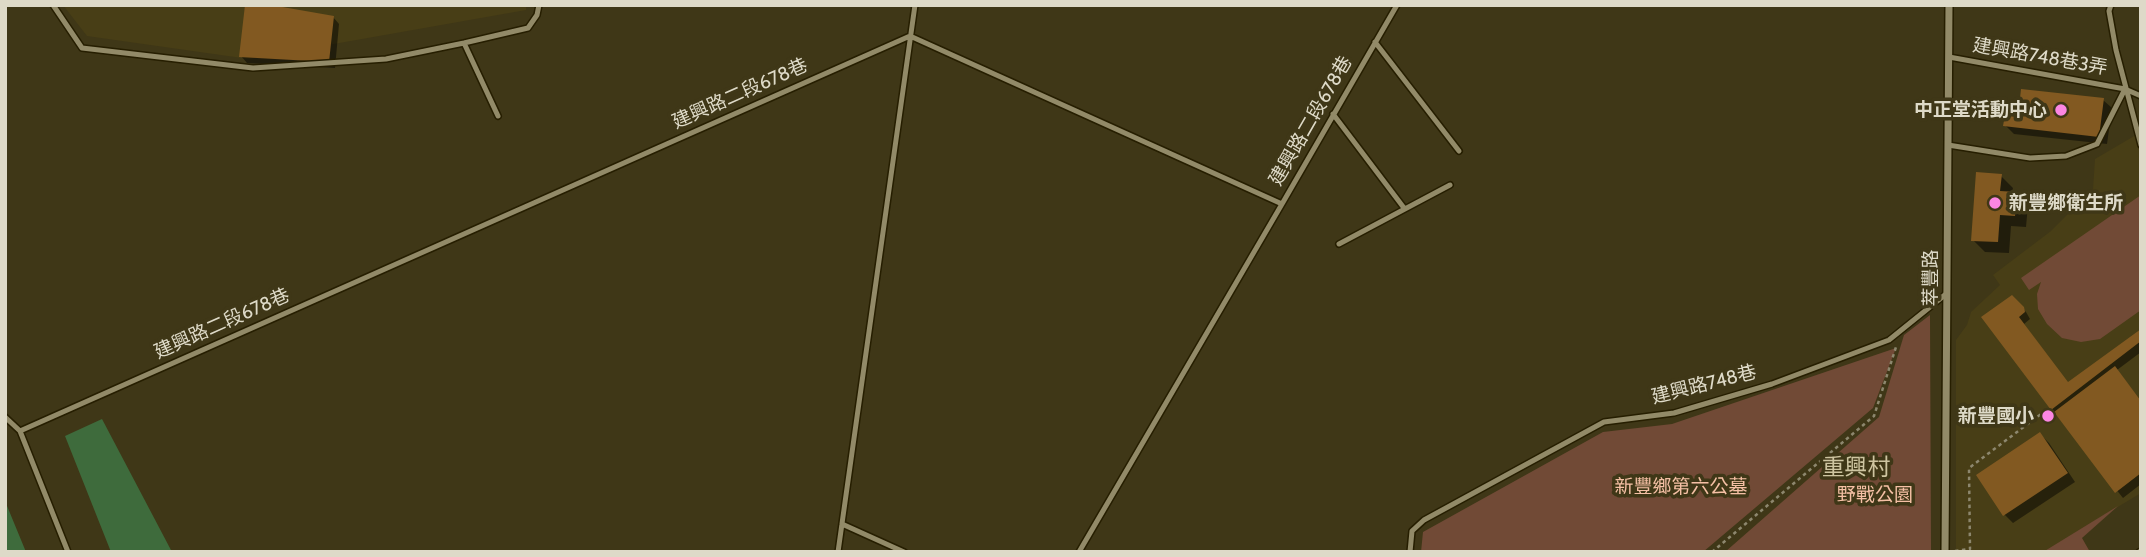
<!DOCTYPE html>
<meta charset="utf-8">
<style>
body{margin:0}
#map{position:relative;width:2146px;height:557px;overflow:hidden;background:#3f3717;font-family:Cabin,sans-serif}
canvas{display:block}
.frame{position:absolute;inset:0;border:7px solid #dedac8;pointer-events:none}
</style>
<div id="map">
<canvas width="2146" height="557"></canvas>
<div class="frame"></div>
</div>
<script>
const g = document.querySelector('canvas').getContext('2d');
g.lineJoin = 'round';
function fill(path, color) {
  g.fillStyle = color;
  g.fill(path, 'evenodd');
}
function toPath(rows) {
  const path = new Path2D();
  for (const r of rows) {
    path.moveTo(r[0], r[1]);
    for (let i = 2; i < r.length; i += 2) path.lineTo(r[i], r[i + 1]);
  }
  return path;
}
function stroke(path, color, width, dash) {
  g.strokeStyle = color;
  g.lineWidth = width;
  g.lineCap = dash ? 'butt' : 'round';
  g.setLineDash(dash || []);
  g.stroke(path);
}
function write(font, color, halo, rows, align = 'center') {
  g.font = font + ' Cabin,"Noto Sans TC",sans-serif';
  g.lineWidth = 7;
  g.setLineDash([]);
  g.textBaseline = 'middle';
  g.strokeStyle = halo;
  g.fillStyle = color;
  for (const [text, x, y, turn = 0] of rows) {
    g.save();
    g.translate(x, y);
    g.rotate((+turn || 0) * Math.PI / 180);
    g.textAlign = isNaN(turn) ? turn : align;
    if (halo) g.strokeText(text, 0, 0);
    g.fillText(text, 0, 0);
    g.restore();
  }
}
fill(toPath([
 [63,5,526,5,526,10,249,59,87,36],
 [2141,132,2141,493,2043,552,1956,552,1956,340,1967,325,1971,312,2000,285,1993,275,2051,231,2093,189,2095,159]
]), '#483e16');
fill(toPath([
 [2141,195,2141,310,2100,339,2081,342,2062,338,2047,324,2038,309,2037,294,2041,282,2029,290,2021,278],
 [1930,315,1931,552,1725,552,1879,417,1904,335],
 [1896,348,1873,408,1703,552,1421,552,1423,532,1603,432,1672,424],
 [2118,506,2082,538,2090,552,2043,552]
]), '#714a36');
fill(toPath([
 [102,419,172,552,111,552,65,436],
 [5,501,26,552,5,552]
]), '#3e6b3c');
fill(toPath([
 [247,5,277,5,277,9,333,17,339,24,335,68,247,63,241,56],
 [2103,100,2112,108,2107,144,2014,134,2005,125,2020,119],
 [2001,176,2013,188,2012,193,2016,193,2028,205,2026,227,2011,226,2009,253,1985,252,1973,240],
 [2011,297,2026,312,2030,319,2024,324,2068,384,2141,330,2141,352,2117,370,2141,401,2141,484,2123,498,2052,409,1984,318],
 [2040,434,2049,443,2075,482,2013,523,2004,514]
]), '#0007');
fill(toPath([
 [245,5,271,5,334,16,329,62,239,57],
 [2021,89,2104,98,2099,137,2003,126,2005,115,2018,117],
 [1976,172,2002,174,2000,191,2017,192,2015,216,2000,215,1998,242,1971,241],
 [2012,295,2024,307,2025,312,2019,317,2068,382,2141,329,2141,341,2051,410,1981,317],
 [2115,366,2141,401,2141,473,2115,493,2054,412],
 [2040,432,2068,473,2003,516,1976,475]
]), '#825921');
const lane = toPath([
 [53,5,82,48,253,68,386,59,464,43,528,28,537,15,539,5],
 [2111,5,2109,11,2116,50,2141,145],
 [1375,42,1459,151],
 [464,43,498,116],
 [1949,57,2125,89,2141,96],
 [1333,114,1404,208],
 [1948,145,2030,158,2066,156,2097,144,2125,89],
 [1339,244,1450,185],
 [5,417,20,431,910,36,1282,204,1397,5],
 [20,431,68,552],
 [842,524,904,552],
 [838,552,915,5],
 [1079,552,1282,204],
 [1410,552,1412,531,1424,520,1604,422,1674,413,1772,384,1889,340,1946,294],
 [2139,552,2141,551]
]);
const street = toPath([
 [1945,552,1949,5]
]);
stroke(lane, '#261e00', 8);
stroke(street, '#261e00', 10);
stroke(toPath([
 [1955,551,1970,549,1969,468,2041,414],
 [1712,552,1874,416,1896,347]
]), '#8d876e', 2.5, [3.5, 3.5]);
stroke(lane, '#928a68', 5);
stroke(street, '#928a68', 7);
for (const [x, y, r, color] of [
 [2061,110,7,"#fc86e3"],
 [1995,203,7,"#fc86e3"],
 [2048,416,7,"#fc86e3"]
]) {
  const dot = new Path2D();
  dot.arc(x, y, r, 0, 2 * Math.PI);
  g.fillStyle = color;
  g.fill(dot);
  stroke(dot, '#3f3717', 2.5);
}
write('19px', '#dedac8', '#3f3717', [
 ["建興路748巷3弄",2040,57,10],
 ["建興路二段678巷",740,94,-24],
 ["建興路二段678巷",1311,121,-60],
 ["萃豐路",1931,278,-90],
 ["建興路二段678巷",222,324,-24],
 ["建興路748巷",1704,385,-14]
]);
write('bold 19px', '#dedac8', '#3f3717', [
 ["中正堂活動中心",2047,110],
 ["新豐鄉衛生所",2009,203,"left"],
 ["新豐國小",2034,416]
], 'right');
write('19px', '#f5c0a5', '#3f3717', [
 ["新豐鄉第六公墓",1681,487],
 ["野戰公園",1875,495]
]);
write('23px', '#cec5a1', '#3f3717', [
 ["重興村",1856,468]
]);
</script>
